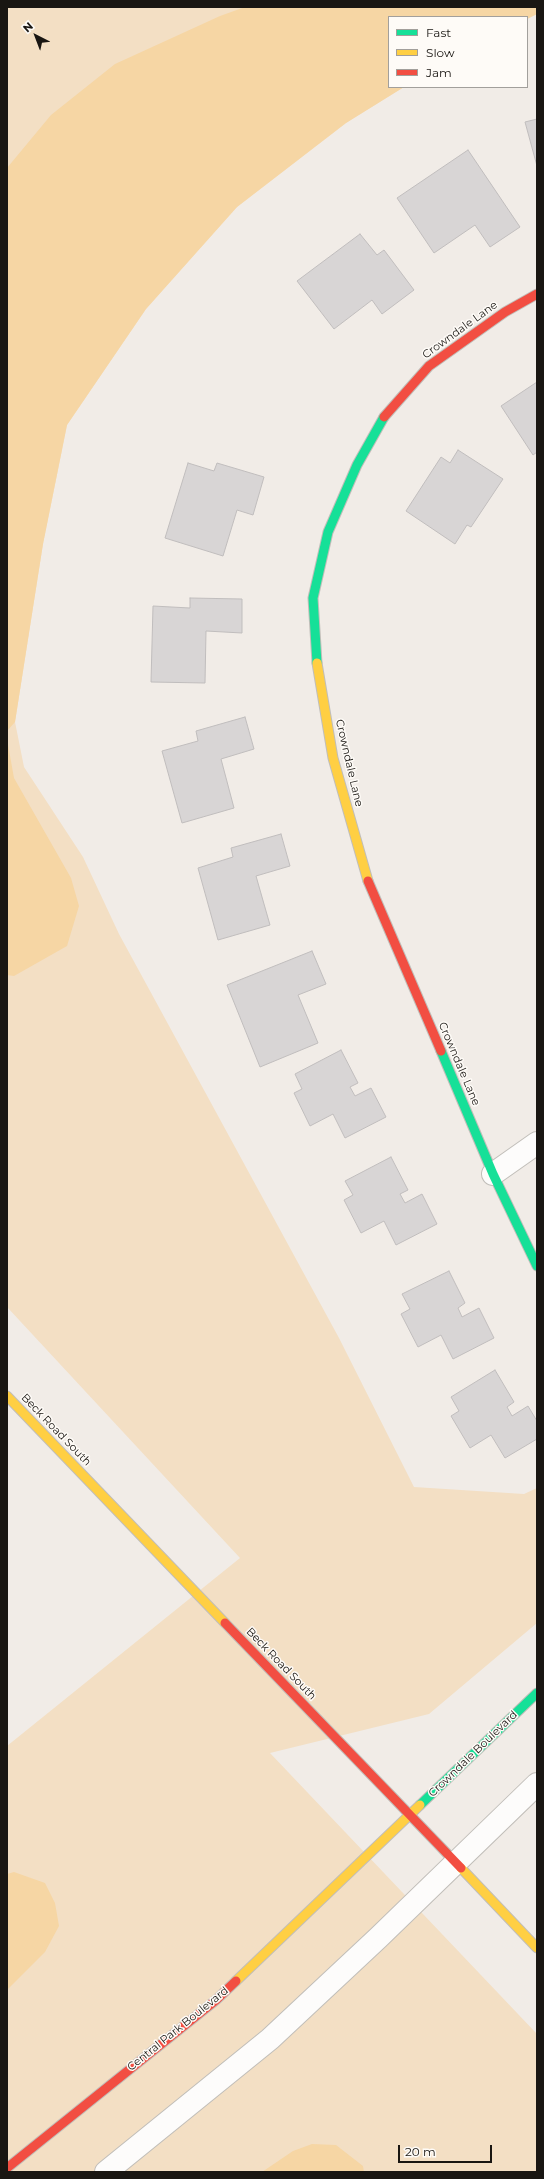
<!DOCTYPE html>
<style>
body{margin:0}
#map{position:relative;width:544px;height:2179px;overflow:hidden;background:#f1ece7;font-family:Montserrat,sans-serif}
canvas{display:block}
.frame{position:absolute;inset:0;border:8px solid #191612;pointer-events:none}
.legend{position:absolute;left:388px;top:16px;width:140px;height:72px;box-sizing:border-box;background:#fefbf7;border:1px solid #a29f9b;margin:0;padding:5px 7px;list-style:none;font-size:12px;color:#191612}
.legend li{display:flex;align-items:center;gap:8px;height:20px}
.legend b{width:20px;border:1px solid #a29f9b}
.north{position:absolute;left:16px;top:16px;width:40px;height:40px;-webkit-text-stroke:3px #fefbf7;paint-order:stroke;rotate:318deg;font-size:11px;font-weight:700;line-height:16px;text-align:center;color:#191612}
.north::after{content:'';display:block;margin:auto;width:14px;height:18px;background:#191612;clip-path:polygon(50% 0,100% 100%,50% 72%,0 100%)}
.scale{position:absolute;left:398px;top:2145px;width:94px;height:18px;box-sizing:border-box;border:2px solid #191612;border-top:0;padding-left:5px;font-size:12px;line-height:14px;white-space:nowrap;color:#191612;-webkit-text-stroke:3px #fefbf7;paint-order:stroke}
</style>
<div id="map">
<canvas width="544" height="2179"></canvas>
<div class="frame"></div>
<ul class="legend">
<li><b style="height:5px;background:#16e098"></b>Fast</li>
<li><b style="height:5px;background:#ffcf43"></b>Slow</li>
<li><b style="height:5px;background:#f24e42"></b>Jam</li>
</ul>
<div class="north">N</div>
<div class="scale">20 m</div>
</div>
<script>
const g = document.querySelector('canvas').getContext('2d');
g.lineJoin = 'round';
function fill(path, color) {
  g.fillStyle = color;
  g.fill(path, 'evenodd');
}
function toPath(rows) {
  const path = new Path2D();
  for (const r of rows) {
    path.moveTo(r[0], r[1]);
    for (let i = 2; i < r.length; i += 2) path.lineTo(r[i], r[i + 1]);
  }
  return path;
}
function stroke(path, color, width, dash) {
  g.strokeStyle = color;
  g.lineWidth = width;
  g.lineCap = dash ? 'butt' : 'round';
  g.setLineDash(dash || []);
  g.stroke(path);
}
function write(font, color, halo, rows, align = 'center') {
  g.font = font + ' Montserrat,sans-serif';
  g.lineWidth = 3;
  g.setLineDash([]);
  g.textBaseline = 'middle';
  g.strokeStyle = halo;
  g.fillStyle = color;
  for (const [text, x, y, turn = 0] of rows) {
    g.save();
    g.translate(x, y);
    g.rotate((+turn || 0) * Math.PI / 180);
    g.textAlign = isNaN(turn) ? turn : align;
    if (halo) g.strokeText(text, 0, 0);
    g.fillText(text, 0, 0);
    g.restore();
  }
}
fill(toPath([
 [7,7,537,7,537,14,527,19,527,17,389,17,389,87,404,87,346,123,237,207,146,309,67,425,43,544,15,722,24,767,83,857,119,934,339,1338,414,1487,524,1494,537,1488,537,1623,429,1714,270,1753,537,2034,537,2172,7,2172,7,1746,240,1558,7,1307]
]), '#f3dfc4');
fill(toPath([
 [245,7,537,7,537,14,527,19,527,17,389,17,389,87,404,87,346,123,237,207,146,309,67,425,43,544,15,722,7,731,7,168,51,115,115,64,220,16],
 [7,739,14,778,71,878,79,906,67,946,14,976,7,975],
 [14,1872,45,1883,55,1903,59,1926,45,1952,7,1990,7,1874],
 [312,2144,336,2145,363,2166,364,2172,262,2172,293,2151]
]), '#f6d6a4');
const building = toPath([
 [537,119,537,166,525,122,537,119],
 [468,150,520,227,490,247,475,225,434,253,397,198,468,150],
 [360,234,377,255,384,250,414,290,382,314,372,300,334,329,297,281,360,234],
 [537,382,537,452,533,455,501,406,537,382],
 [458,450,503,479,471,527,467,525,455,544,406,511,441,457,450,463,458,450],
 [188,463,214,471,217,463,264,477,253,515,237,510,223,556,165,538,188,463],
 [190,598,242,599,242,633,206,631,205,683,151,682,153,606,190,608,190,598],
 [245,717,254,749,221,759,234,808,182,823,162,751,198,741,196,731,245,717],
 [281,834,290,866,256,876,270,925,218,940,198,868,233,857,231,848,281,834],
 [312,951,326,984,298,995,318,1043,260,1067,227,985,312,951],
 [341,1050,358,1083,350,1087,355,1096,371,1088,386,1117,345,1138,333,1114,310,1126,294,1093,302,1089,295,1074,341,1050],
 [391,1157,408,1190,400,1194,405,1203,422,1194,437,1224,396,1245,384,1221,361,1233,344,1200,353,1195,345,1181,391,1157],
 [449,1271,465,1303,458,1308,462,1317,479,1308,494,1338,453,1359,441,1335,418,1347,401,1314,410,1309,402,1294,449,1271],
 [495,1370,514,1402,507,1407,512,1416,528,1406,537,1421,537,1439,505,1458,491,1435,470,1448,451,1416,459,1411,451,1397,495,1370]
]);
fill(building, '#d8d5d5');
stroke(building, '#c0bdbd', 1);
const street = toPath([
 [493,1174,537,1143],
 [106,2172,270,2039,378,1938,537,1784]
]);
const fast = toPath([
 [317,663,313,598,328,532,357,465,384,417],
 [441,1051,493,1174,537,1266],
 [420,1805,537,1693]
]);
const slow = toPath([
 [317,663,333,758,368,881],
 [7,1396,225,1623],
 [461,1868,537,1948],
 [236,1981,420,1805]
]);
const jam = toPath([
 [384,417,429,366,505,312,537,294],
 [368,881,441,1051],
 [225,1623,461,1868],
 [7,2168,216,2000,236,1981]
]);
stroke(street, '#c1beb9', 24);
stroke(fast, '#c1beb9', 11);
stroke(slow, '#c1beb9', 11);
stroke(jam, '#c1beb9', 11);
stroke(street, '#fdfcfb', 22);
stroke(fast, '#16e098', 9);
stroke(slow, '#ffcf43', 9);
stroke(jam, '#f24e42', 9);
write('11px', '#191612', '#fefbf7', [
 ["Crowndale Lane",460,330,-36],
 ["Crowndale Lane",349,763,77],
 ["Crowndale Lane",459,1064,67],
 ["Beck Road South",56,1430,46],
 ["Beck Road South",281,1664,46],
 ["Crowndale Boulevard",473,1754,-44],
 ["Central Park Boulevard",178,2029,-39]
]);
</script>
